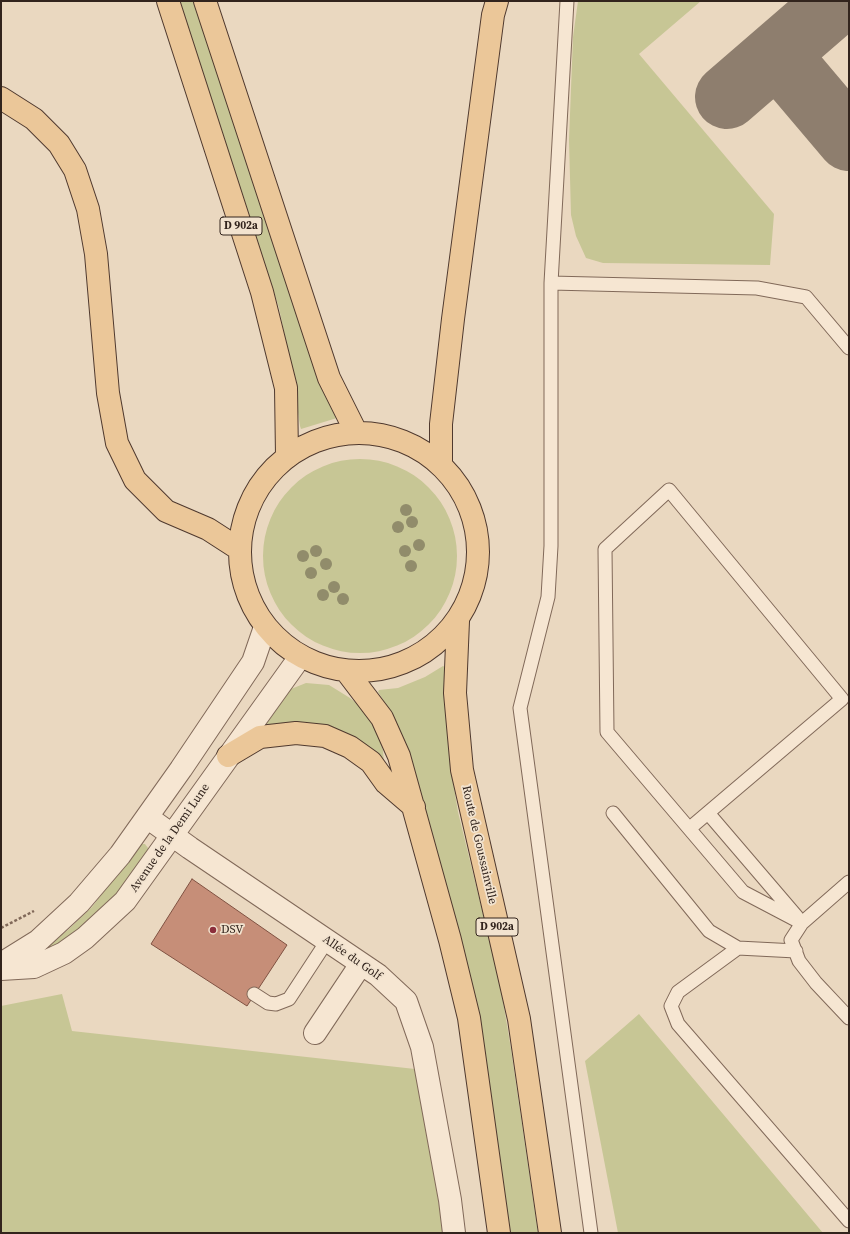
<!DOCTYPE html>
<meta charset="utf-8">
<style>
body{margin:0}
#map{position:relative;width:850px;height:1234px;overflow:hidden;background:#ead8c0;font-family:"Source Serif 4",serif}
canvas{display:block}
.frame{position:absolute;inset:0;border:2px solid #32241d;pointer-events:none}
</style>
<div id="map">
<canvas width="850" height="1234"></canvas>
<div class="frame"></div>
</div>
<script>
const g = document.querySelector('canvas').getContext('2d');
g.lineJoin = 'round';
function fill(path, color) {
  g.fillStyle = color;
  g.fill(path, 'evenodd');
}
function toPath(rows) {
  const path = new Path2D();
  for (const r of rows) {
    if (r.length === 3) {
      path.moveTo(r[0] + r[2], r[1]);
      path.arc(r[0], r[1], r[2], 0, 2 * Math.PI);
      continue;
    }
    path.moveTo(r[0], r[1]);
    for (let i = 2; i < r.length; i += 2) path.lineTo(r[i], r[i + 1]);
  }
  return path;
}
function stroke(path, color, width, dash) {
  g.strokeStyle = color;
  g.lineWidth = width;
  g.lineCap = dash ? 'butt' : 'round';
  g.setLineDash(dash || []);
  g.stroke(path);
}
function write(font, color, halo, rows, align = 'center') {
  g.font = font + ' "Source Serif 4",serif';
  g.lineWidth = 3.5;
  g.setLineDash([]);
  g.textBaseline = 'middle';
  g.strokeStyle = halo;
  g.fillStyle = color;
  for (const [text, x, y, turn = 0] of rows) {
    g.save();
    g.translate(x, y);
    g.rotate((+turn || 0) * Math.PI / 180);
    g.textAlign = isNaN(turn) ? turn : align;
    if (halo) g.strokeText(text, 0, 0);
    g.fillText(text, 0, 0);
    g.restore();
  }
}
fill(toPath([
 [180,1,198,1,337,418,301,429,300,426,291,365,279,308],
 [578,1,701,1,639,54,774,214,770,265,603,263,586,258,576,236,571,215,569,140,573,37],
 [360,556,97],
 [443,666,445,667,445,696,451,769,458,812,500,983,511,1049,538,1233,509,1233,472,986,429,824,404,747,392,714,378,692,379,690,398,688,425,677],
 [306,683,329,685,350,698,366,711,376,730,383,750,384,763,360,741,250,737,286,691],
 [140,844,145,844,148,848,148,852,118,895,54,951,35,953,68,930,92,907],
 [62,994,72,1031,415,1069,444,1233,1,1233,1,1006],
 [639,1014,823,1233,618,1233,585,1061]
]), '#c7c695');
stroke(toPath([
 [777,54,849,139],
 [727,97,838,1]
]), '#8e7e6e', 64);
const building = toPath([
 [192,879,287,945,247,1006,151,944,192,879]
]);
fill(building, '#c68e78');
stroke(building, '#7f5141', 1);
const lane = toPath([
 [567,1,551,283,551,546,548,597,520,708,591,1233],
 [551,283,757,288,806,297,849,348],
 [613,813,709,931,738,948,796,951],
 [708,813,797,917],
 [690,828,842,699,669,490,605,549,607,732,743,892,802,923],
 [849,882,802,923,791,940,799,961,816,983,849,1018],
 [738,948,678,992,671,1006,678,1024,849,1221],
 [254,994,268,1003,276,1004,289,999,327,941]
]);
const street = toPath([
 [147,817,190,848,378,975,406,1001,422,1047,450,1200,454,1233],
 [1,964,38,941,79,903,120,855,181,769,253,662,265,627],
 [1,969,34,967,64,953,85,938,125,901,300,657],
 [315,1033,361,964]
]);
const primary = toPath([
 [168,1,262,292,286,388,287,456],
 [205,1,329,378,356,432],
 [1,98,34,119,59,144,75,170,88,209,96,254,108,393,117,443,135,480,166,511,208,529,239,549],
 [359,552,119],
 [441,465,441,424,453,319,493,15,497,1],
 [458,621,455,693,462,770,519,1019,550,1233],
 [347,672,382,718,399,756,450,940,469,1018,499,1233],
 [228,756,260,737,296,733,325,736,350,747,371,762,386,783,414,807]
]);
stroke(lane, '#816959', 15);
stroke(street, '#816959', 24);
stroke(primary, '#4f392e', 24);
stroke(toPath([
 [1,928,34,911]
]), '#816959', 2.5, [3, 2]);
stroke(lane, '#f6e6d2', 13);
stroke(street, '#f6e6d2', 22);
stroke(primary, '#ebc799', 22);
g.fillStyle = '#918c6b';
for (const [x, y] of [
 [406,510],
 [412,522],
 [398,527],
 [419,545],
 [316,551],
 [405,551],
 [303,556],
 [326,564],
 [411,566],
 [311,573],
 [334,587],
 [323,595],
 [343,599]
]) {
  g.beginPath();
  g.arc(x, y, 6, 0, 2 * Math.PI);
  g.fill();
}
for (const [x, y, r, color] of [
 [213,930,4,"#8c2e3b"]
]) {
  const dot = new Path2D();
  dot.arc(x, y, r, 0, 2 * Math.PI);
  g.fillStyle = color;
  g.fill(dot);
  stroke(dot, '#f2e3cf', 1.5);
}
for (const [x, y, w] of [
 [241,226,42],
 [497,927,42]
]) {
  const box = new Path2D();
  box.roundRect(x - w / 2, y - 9, w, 18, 3);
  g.fillStyle = '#f2e3cf';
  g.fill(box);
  stroke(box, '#32241d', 1);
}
write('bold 11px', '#32241d', null, [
 ["D 902a",241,226],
 ["D 902a",497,927]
]);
write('12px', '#32241d', '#f2e3cf', [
 ["Avenue de la Demi Lune",170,838,-55],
 ["Route de Goussainville",479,845,77],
 ["Allée du Golf",352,958,35]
]);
write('12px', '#32241d', '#f2e3cf', [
 ["DSV",221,930]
], 'left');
</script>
